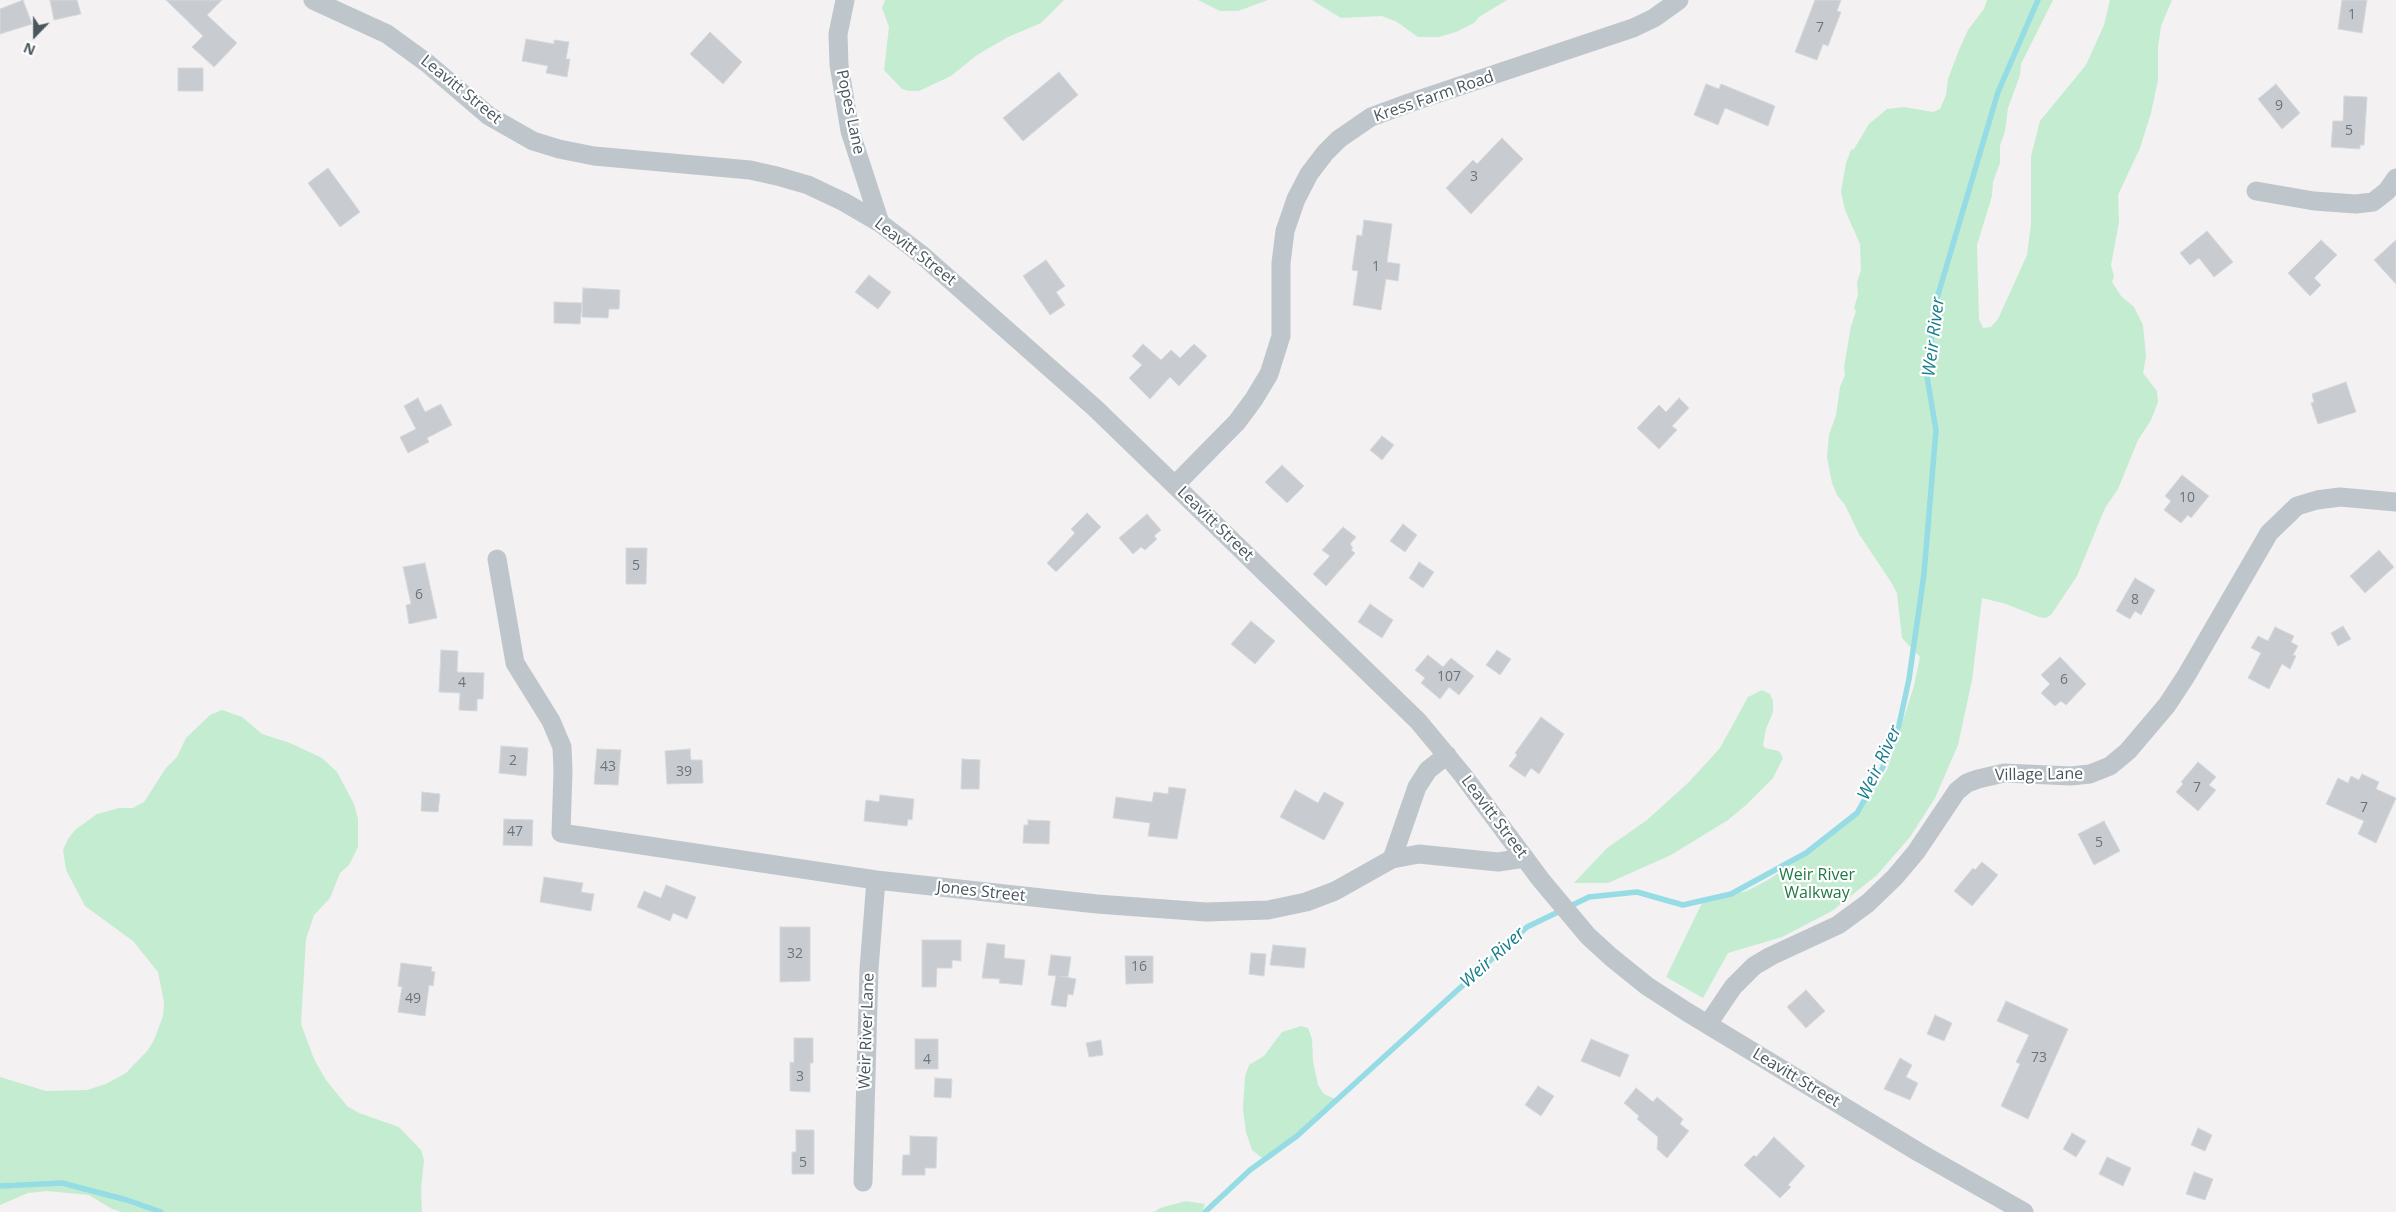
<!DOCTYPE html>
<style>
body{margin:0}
#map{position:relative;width:2396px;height:1212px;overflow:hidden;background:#f3f1f1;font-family:"Open Sans",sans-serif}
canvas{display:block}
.north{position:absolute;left:10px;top:10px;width:50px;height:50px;-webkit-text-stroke:4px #fff;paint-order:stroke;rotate:202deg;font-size:14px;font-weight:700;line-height:20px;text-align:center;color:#4a565d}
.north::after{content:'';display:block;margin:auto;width:18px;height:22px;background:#4a565d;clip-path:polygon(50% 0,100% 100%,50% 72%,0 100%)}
</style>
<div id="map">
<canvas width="2396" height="1212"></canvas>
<div class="north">N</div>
</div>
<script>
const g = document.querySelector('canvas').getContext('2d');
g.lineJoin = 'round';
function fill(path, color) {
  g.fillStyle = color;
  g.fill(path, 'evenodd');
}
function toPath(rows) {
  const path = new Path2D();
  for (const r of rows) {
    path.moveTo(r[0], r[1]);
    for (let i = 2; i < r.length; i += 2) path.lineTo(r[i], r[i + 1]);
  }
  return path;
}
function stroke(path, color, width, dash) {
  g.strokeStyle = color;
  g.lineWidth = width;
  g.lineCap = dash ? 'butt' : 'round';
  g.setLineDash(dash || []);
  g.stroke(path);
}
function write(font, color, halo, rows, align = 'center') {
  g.font = font + ' "Open Sans",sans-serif';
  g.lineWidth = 4.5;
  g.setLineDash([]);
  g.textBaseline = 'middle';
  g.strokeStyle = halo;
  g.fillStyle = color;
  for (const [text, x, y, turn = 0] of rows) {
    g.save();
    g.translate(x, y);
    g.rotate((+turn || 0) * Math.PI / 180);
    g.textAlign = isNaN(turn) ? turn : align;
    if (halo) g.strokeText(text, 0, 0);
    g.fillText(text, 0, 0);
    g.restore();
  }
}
fill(toPath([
 [885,0,1064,0,1041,23,1008,37,977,55,951,76,919,91,909,91,902,89,884,70,889,27,882,8],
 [1198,0,1268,0,1238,11,1220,11],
 [1312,0,1507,0,1479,17,1474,23,1456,32,1439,37,1418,37,1397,22,1382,16,1341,18],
 [1987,0,2053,0,2021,64,2020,75,2008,108,2005,131,2000,146,2000,163,1993,182,1992,196,1977,245,1979,319,1983,328,1991,327,1998,319,2027,255,2031,224,2031,156,2040,121,2086,65,2104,25,2110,0,2172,0,2161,26,2158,47,2158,80,2151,113,2140,148,2118,195,2119,222,2111,265,2114,276,2112,282,2121,296,2134,307,2143,325,2146,356,2143,373,2157,391,2158,402,2151,420,2138,440,2118,489,2105,508,2077,576,2051,615,2045,618,2039,617,2006,604,1982,598,1972,680,1958,745,1935,798,1910,837,1877,875,1832,911,1782,937,1728,953,1703,998,1666,977,1703,901,1747,891,1768,880,1822,844,1844,825,1872,794,1887,770,1914,686,1920,657,1902,638,1897,593,1891,582,1859,534,1845,505,1837,495,1832,483,1827,457,1829,435,1836,415,1840,387,1845,375,1844,367,1851,326,1856,311,1854,308,1858,295,1857,282,1861,270,1860,244,1845,210,1841,192,1846,163,1851,150,1854,149,1869,124,1887,109,1904,107,1933,112,1940,109,1946,95,1948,79,1959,50,1968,30,1984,9],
 [1762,690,1770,694,1773,701,1773,712,1766,729,1763,745,1765,748,1779,751,1783,758,1773,778,1745,806,1728,820,1671,855,1608,883,1574,883,1607,848,1647,820,1689,782,1720,748,1748,697],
 [222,710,242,717,262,734,290,743,322,758,337,772,354,804,358,819,358,847,349,865,340,873,330,898,314,915,306,939,301,1024,314,1059,326,1080,347,1106,359,1113,399,1127,421,1150,424,1160,421,1189,422,1212,122,1212,112,1209,89,1195,47,1191,28,1193,0,1205,0,1077,46,1091,87,1090,106,1084,126,1073,148,1050,154,1040,163,1016,164,1002,158,972,133,941,85,906,66,870,63,850,68,839,75,830,97,814,119,808,133,808,144,802,166,768,177,757,186,738,210,715],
 [1301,1026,1308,1028,1312,1039,1313,1061,1318,1085,1324,1094,1335,1099,1301,1134,1266,1161,1252,1150,1246,1132,1243,1109,1245,1076,1249,1065,1264,1056,1282,1032],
 [1186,1201,1205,1204,1202,1212,1154,1212,1160,1208]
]), '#c4ecd0');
stroke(toPath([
 [0,1186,62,1183,127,1200,161,1212],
 [1205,1212,1250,1170,1297,1136,1527,927,1589,897,1637,892,1683,905,1731,894,1806,853,1857,813,1883,767,1899,725,1909,679,1924,574,1936,430,1927,377,1935,305,1998,92,2038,0]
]), '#95dce5', 5.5);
const building = toPath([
 [23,0,32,24,0,34,0,9,23,0],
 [50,0,77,0,81,14,54,20,50,0],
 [166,0,222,0,207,15,237,43,214,67,192,47,203,36,166,0],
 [1815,0,1841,0,1837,11,1841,12,1828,46,1823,44,1817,60,1795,52,1815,0],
 [2342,0,2367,0,2362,33,2338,29,2342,0],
 [710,32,742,62,723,84,690,54,710,32],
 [526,39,554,44,554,40,569,42,566,59,570,59,567,77,546,73,548,66,522,61,526,39],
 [178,68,203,68,203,91,178,91,178,68],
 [1059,72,1078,95,1023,141,1003,118,1059,72],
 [1706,84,1719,89,1721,84,1775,106,1768,126,1725,108,1718,125,1694,115,1706,84],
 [2276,84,2300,113,2282,129,2258,99,2276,84],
 [2344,96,2367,97,2364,145,2360,145,2360,149,2331,147,2333,121,2343,121,2344,96],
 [1502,138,1523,159,1471,214,1446,188,1473,160,1477,164,1502,138],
 [328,168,360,212,340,227,308,183,328,168],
 [1364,220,1392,224,1387,262,1400,264,1398,281,1386,279,1381,310,1353,305,1358,271,1352,270,1357,235,1362,236,1364,220],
 [2207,231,2233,262,2214,277,2199,258,2190,265,2180,253,2207,231],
 [2321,240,2337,255,2314,278,2321,285,2310,296,2288,273,2321,240],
 [2396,240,2396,284,2374,260,2396,240],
 [1046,260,1065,286,1056,292,1065,305,1050,315,1023,276,1046,260],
 [869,275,891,292,878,309,855,292,869,275],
 [583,288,620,290,619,309,609,309,608,318,582,317,583,288],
 [554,302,582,303,580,324,554,323,554,302],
 [1143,344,1161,360,1171,350,1180,358,1194,344,1207,356,1179,386,1170,377,1150,399,1129,378,1142,365,1132,356,1143,344],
 [2346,382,2356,412,2318,424,2311,403,2314,402,2312,394,2346,382],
 [418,398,425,412,441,404,452,425,427,438,429,442,408,453,400,437,416,429,404,406,418,398],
 [1679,398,1689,408,1672,426,1677,430,1659,449,1637,428,1659,405,1666,412,1679,398],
 [1382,436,1394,445,1382,460,1370,450,1382,436],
 [1282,465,1304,486,1287,503,1265,482,1282,465],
 [2182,475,2209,496,2191,518,2188,515,2181,523,2164,510,2171,501,2165,496,2182,475],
 [1087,513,1101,527,1056,572,1047,563,1075,533,1071,529,1087,513],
 [1147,514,1161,530,1154,536,1157,539,1145,550,1141,547,1133,554,1119,538,1147,514],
 [1403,524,1417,535,1405,552,1390,541,1403,524],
 [1343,527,1356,537,1350,544,1353,548,1351,550,1355,553,1326,586,1313,574,1330,556,1322,550,1343,527],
 [626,548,647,548,646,584,626,584,626,548],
 [2379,550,2394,567,2365,593,2350,576,2379,550],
 [1419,562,1434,572,1423,588,1409,578,1419,562],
 [425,563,437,618,409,624,406,605,411,604,403,567,425,563],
 [2135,578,2155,590,2141,615,2135,611,2130,619,2116,611,2135,578],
 [1370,604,1393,620,1382,638,1358,622,1370,604],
 [1251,621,1275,641,1255,664,1231,644,1251,621],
 [2343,626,2351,639,2338,646,2331,633,2343,626],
 [2275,627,2294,636,2291,642,2298,646,2293,655,2296,656,2290,669,2282,664,2269,689,2248,678,2261,653,2251,648,2258,636,2268,641,2275,627],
 [441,650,458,651,457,672,484,673,483,699,477,699,477,711,459,710,460,693,439,692,441,650],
 [1497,650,1511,659,1500,675,1486,665,1497,650],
 [1428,655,1443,667,1451,658,1474,676,1459,695,1449,687,1440,699,1421,683,1425,678,1415,670,1428,655],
 [2060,657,2086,684,2066,705,2061,701,2055,706,2041,693,2050,684,2041,675,2060,657],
 [1541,717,1564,734,1539,774,1531,768,1525,777,1509,766,1517,755,1515,753,1541,717],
 [501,746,528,748,526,776,499,773,501,746],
 [597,749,621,750,618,785,594,784,597,749],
 [690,749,691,760,702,760,703,783,667,784,665,751,690,749],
 [962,759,980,760,979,789,961,789,962,759],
 [2198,762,2216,777,2209,785,2216,790,2198,811,2176,792,2183,784,2181,782,2198,762],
 [2362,774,2379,782,2376,789,2396,798,2376,843,2358,834,2364,821,2326,804,2338,778,2348,783,2351,776,2359,780,2362,774],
 [1169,787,1186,789,1177,839,1148,836,1150,823,1113,818,1116,797,1152,802,1154,792,1168,794,1169,787],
 [1295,790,1318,803,1324,792,1344,803,1324,840,1280,817,1295,790],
 [422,792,440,794,438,812,421,811,422,792],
 [880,795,914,799,912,820,908,819,907,826,864,821,866,800,879,802,880,795],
 [504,819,533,820,532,846,503,845,504,819],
 [1028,820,1050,821,1049,844,1023,843,1024,825,1028,825,1028,820],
 [2104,821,2120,851,2094,865,2078,834,2104,821],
 [1982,862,1998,875,1972,906,1954,891,1973,868,1975,870,1982,862],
 [544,877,583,883,581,892,594,894,591,911,540,902,544,877],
 [666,885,696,897,687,919,673,913,670,921,637,907,644,891,661,898,666,885],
 [780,927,810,927,810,981,780,982,780,927],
 [922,940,961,940,961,961,952,960,952,968,937,968,936,987,922,987,922,940],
 [987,943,1005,945,1004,958,1025,960,1022,985,999,983,1000,979,982,978,987,943],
 [1273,945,1306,948,1304,968,1270,965,1273,945],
 [1251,953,1266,954,1264,976,1249,974,1251,953],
 [1051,955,1071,957,1068,977,1060,976,1076,979,1073,995,1068,994,1066,1007,1051,1005,1056,976,1048,975,1051,955],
 [1125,956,1153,956,1153,983,1126,984,1125,956],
 [401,963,432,967,431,971,435,972,433,986,429,985,425,1016,398,1012,402,987,398,986,401,963],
 [1806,990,1825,1011,1806,1028,1787,1007,1806,990],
 [2006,1001,2068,1029,2028,1119,2001,1106,2020,1064,2016,1062,2029,1035,1997,1021,2006,1001],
 [1935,1015,1952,1023,1944,1041,1927,1034,1935,1015],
 [794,1038,813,1038,813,1063,810,1063,810,1092,790,1091,790,1062,794,1063,794,1038],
 [915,1039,938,1039,938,1069,915,1069,915,1039],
 [1591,1039,1629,1055,1620,1077,1581,1061,1591,1039],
 [1101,1040,1103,1055,1089,1057,1086,1043,1101,1040],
 [1900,1058,1912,1065,1906,1077,1918,1083,1910,1100,1884,1089,1900,1058],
 [935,1078,952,1079,951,1098,934,1097,935,1078],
 [1538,1086,1554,1096,1541,1116,1525,1105,1538,1086],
 [1636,1088,1653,1102,1657,1097,1683,1119,1680,1124,1689,1131,1667,1158,1657,1149,1658,1137,1637,1119,1639,1116,1624,1103,1636,1088],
 [2198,1128,2212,1135,2205,1151,2191,1145,2198,1128],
 [796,1130,814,1130,814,1174,792,1174,792,1152,796,1152,796,1130],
 [2072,1133,2086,1141,2076,1157,2063,1149,2072,1133],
 [910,1136,937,1137,936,1168,925,1168,925,1175,902,1175,903,1155,910,1155,910,1136],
 [1774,1137,1805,1166,1788,1185,1791,1187,1780,1198,1744,1165,1754,1155,1756,1157,1774,1137],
 [2107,1157,2131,1168,2123,1186,2099,1174,2107,1157],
 [2194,1172,2213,1179,2205,1200,2186,1194,2194,1172]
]);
fill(building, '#c8ccd0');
stroke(building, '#d5d8dc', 1);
stroke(toPath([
 [313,0,387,34,427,63,489,116,533,141,559,149,594,156,750,170,777,176,808,185,844,202,880,223,922,255,1095,408,1418,721,1462,774,1541,880,1588,936,1611,957,1647,986,1687,1012,1920,1153,2024,1212],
 [845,0,838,34,839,65,850,131,880,223],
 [2256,191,2314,201,2356,204,2373,202,2387,191,2396,178],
 [1175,485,1237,422,1254,399,1269,374,1281,336,1281,263,1285,231,1296,199,1309,174,1325,153,1339,139,1371,117,1409,103,1633,28,1654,18,1679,0],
 [497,559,515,663,551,721,562,747,563,771,561,833,876,880,1097,904,1206,912,1268,910,1306,902,1335,891,1392,859,1417,787,1428,770,1447,755],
 [1392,859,1419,854,1498,862,1525,858],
 [1708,1024,1733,987,1754,966,1771,956,1838,925,1868,903,1895,877,1916,852,1957,791,1967,783,1978,779,2004,773,2071,776,2090,774,2110,766,2128,751,2167,705,2186,676,2269,533,2297,506,2317,500,2340,497,2396,502],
 [863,1182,869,969,876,880]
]), '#bec6cc', 19);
write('14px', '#6a747a', null, [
 ["1",2352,15],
 ["7",1820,28],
 ["9",2279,106],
 ["5",2349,131],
 ["3",1474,177],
 ["1",1376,267],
 ["10",2187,498],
 ["5",636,566],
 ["6",419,595],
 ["8",2135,600],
 ["107",1449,677],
 ["6",2064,680],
 ["4",462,683],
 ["2",513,761],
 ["43",608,767],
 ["39",684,772],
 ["7",2197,788],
 ["7",2364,808],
 ["47",515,832],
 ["5",2099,843],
 ["32",795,954],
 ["16",1139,967],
 ["49",413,999],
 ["73",2039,1058],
 ["4",927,1060],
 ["3",800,1077],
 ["5",803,1163]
]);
write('16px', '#4a565d', '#fff', [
 ["Leavitt Street",461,90,39],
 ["Kress Farm Road",1434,97,-19],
 ["Popes Lane",850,112,78],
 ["Leavitt Street",915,252,38],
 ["Leavitt Street",1215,524,44],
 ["Village Lane",2039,775,-1],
 ["Leavitt Street",1494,817,53],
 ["Jones Street",981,892,6],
 ["Weir River Lane",867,1031,-88],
 ["Leavitt Street",1796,1078,31]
]);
write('16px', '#207944', '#fff', [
 ["Weir River",1817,875],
 ["Walkway",1817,893]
]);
write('italic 18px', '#187e8b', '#fff', [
 ["Weir River",1934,337,-83],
 ["Weir River",1880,763,-65],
 ["Weir River",1493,958,-42]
]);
</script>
